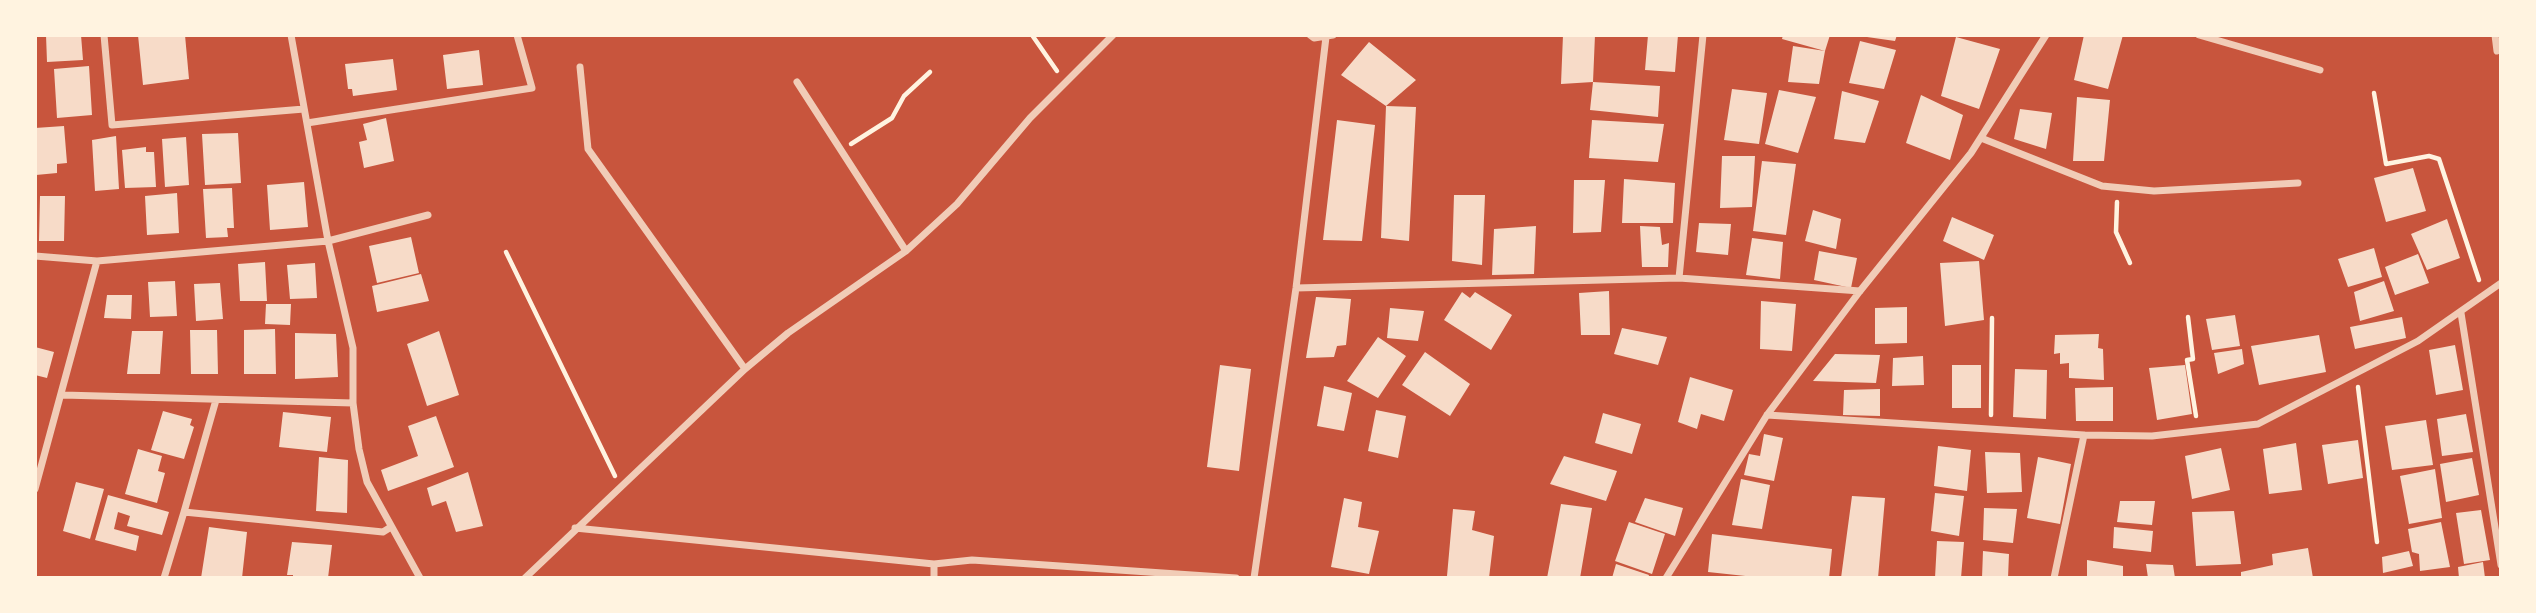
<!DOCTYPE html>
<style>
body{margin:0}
#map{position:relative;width:2536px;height:613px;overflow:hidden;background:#c8553d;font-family:Ubuntu,sans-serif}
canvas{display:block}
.frame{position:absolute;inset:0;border:37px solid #fff3e0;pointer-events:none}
</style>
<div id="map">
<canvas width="2536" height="613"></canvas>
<div class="frame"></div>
</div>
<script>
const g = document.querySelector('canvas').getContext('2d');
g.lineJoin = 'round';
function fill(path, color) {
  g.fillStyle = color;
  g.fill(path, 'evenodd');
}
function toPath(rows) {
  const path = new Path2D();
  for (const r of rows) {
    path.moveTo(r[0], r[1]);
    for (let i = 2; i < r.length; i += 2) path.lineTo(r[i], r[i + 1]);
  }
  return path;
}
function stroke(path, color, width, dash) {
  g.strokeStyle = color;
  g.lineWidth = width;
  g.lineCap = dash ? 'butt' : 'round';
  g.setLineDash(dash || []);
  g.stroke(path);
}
fill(toPath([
 [46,35,81,35,83,60,47,62],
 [138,35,185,35,189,79,143,85],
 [1563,35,1595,35,1593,82,1561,84],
 [1648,35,1678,35,1675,72,1645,70],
 [1783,35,1830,35,1825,51,1782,39],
 [1867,35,1897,35,1895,41,1867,37],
 [2084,35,2123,35,2108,89,2074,80],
 [1956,37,2000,49,1979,109,1941,96],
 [1860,41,1896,50,1884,89,1849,83],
 [1369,42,1416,80,1386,106,1341,75],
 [1793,46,1825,51,1819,84,1788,82],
 [479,50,483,85,447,89,443,55],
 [393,59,397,90,353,96,352,89,348,89,345,64],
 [89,66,92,115,57,118,54,69],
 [1593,82,1660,86,1658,117,1590,110],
 [1732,89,1767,93,1759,144,1724,140],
 [1779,90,1816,97,1798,153,1765,144],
 [1842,91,1879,101,1865,143,1834,139],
 [1921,95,1963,115,1950,160,1906,143],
 [2077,97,2110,100,2104,161,2073,161],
 [1386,106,1416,107,1409,241,1381,238],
 [2020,109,2052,113,2046,149,2014,139],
 [386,118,394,161,364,168,359,142,367,140,363,124],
 [1337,120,1375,125,1362,241,1323,240],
 [1592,120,1664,124,1658,162,1589,158],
 [64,126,67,163,57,164,57,173,36,175,35,128],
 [238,133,241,183,205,185,202,134],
 [116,136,119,189,95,191,92,140],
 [186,137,189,185,165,187,162,139],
 [146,147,146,152,154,152,156,187,125,188,122,150],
 [1722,156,1755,156,1752,207,1720,208],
 [1762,161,1796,164,1786,235,1753,231],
 [2413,168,2426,211,2386,222,2374,178],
 [1624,179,1675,183,1673,223,1622,223],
 [1574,180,1605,180,1601,232,1573,233],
 [304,182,308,227,270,230,267,185],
 [232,188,234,228,227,228,228,237,206,238,203,189],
 [177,193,179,233,147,235,145,196],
 [1454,195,1485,195,1482,265,1452,261],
 [40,196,65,196,64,241,39,241],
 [1813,210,1841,219,1836,249,1805,241],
 [1952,217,1994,235,1984,260,1943,241],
 [2447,219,2460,258,2427,270,2411,234],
 [1699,223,1731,224,1728,255,1696,252],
 [1536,226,1534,274,1492,275,1494,229],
 [1640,226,1660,227,1662,245,1669,243,1668,267,1642,267],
 [411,237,419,273,377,283,369,246],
 [1752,238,1783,242,1780,279,1746,275],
 [2374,248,2382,277,2348,287,2338,259],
 [1819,251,1857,258,1851,288,1814,280],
 [2418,254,2429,283,2395,295,2385,267],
 [1979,261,1984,320,1945,326,1940,263],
 [265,262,267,301,240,301,238,264],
 [315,263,317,298,290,299,287,265],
 [421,274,429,301,377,312,372,286],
 [175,281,177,316,150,317,148,282],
 [2384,281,2394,311,2360,321,2354,292],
 [220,283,223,319,196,321,194,284],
 [1609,291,1610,335,1581,335,1579,293],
 [1462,292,1470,298,1475,292,1512,315,1491,350,1444,320],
 [107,295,132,295,131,319,104,318],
 [1316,297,1351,299,1346,345,1337,346,1334,357,1306,358],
 [1761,301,1796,304,1792,351,1760,349],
 [266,304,291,304,290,325,265,324],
 [1907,307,1907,343,1875,344,1875,308],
 [1390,308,1424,311,1418,341,1387,338],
 [2235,315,2240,346,2212,350,2206,319],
 [2402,317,2406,338,2355,349,2350,327],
 [1622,328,1667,337,1658,365,1614,354],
 [275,329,276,374,244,374,244,330],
 [190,330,217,330,218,374,191,374],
 [132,331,163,331,160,374,127,374],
 [439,331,459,395,427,406,407,344],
 [295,333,336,334,338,377,295,379],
 [2099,334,2098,348,2103,349,2104,380,2069,378,2069,363,2060,364,2060,353,2054,354,2055,335],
 [2319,335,2326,372,2259,385,2251,346],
 [1378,337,1406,356,1378,398,1347,381],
 [2455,345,2463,390,2436,395,2429,350],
 [35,347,54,352,47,378,35,375],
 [2242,349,2244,364,2218,374,2214,353],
 [1425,352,1470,384,1450,416,1402,385],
 [1835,354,1880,355,1876,383,1813,381],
 [1923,356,1924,385,1892,386,1893,358],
 [1220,365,1251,369,1239,471,1207,467],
 [1952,365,1981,365,1981,408,1952,408],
 [2185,365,2192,414,2157,420,2149,368],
 [2015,369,2047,370,2046,419,2013,417],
 [1690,377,1733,390,1724,421,1701,414,1697,429,1678,422],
 [1324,386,1352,393,1344,431,1317,426],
 [2113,387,2113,421,2076,421,2075,388],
 [1880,389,1880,416,1843,415,1844,390],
 [1376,410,1406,416,1398,458,1368,451],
 [163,411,192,419,190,425,194,427,184,459,151,450],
 [283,412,331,417,327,452,279,447],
 [1603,413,1641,424,1632,454,1595,443],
 [2466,414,2473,452,2442,456,2437,419],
 [436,416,454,467,388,491,381,470,418,456,408,426],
 [2426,420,2433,465,2392,470,2385,426],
 [1764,434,1783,438,1774,481,1744,475,1749,454,1760,456],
 [2358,440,2363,478,2328,484,2322,445],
 [2296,443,2302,490,2269,494,2263,449],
 [1938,446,1971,450,1967,491,1934,486],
 [2221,448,2230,490,2192,499,2185,456],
 [138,449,162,456,158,471,165,473,157,503,125,494],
 [1985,452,2020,453,2022,492,1987,493],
 [1564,456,1617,471,1606,501,1550,484],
 [319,457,348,460,347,513,316,511],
 [2038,457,2071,464,2060,524,2027,518],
 [2472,458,2479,495,2446,502,2440,464],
 [2435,469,2442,518,2409,524,2400,476],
 [468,472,483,526,456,532,446,501,432,506,427,488],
 [1741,479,1770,485,1762,529,1732,525],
 [76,482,104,489,90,539,63,531],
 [1935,493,1964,496,1959,536,1931,531],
 [108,495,169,512,162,535,127,526,130,516,118,512,114,529,139,536,136,551,95,540],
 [1852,496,1885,498,1878,578,1841,578],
 [1344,498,1362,502,1358,527,1379,531,1369,574,1331,567],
 [1645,498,1683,508,1675,536,1635,522],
 [2120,501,2155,501,2152,525,2117,522],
 [1561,504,1592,508,1580,578,1547,578],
 [1984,508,2017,509,2013,543,1983,540],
 [1453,509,1475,511,1472,530,1494,536,1489,578,1447,576],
 [2481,510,2490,560,2464,564,2456,513],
 [2234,511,2241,564,2196,566,2192,512],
 [1629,522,1665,534,1652,574,1615,561],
 [2441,522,2450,567,2420,571,2419,554,2412,552,2408,529],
 [209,527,247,532,242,578,201,578],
 [2114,527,2153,531,2151,552,2113,548],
 [1712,534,1832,549,1829,578,1764,578,1708,572],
 [1937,541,1964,542,1961,578,1935,578],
 [292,542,332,545,328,578,293,578,293,575,287,575],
 [2308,548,2313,578,2241,578,2241,572,2273,565,2272,554],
 [1983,551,2009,554,2008,578,1982,578],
 [2409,551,2413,566,2383,573,2382,557],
 [2087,560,2123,566,2123,578,2087,578],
 [2483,562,2485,578,2459,578,2458,567],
 [1616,564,1649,575,1648,578,1612,578],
 [2146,564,2173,565,2175,578,2148,578]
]), '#f7dbc8');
stroke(toPath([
 [1032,35,1057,71],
 [2374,93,2386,164,2429,156,2439,159,2479,280],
 [851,144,892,118,904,96,930,72],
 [2117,202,2116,232,2130,263],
 [506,252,615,476],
 [2188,317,2193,359,2187,360,2196,416],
 [2358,387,2377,542],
 [1991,415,1992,318]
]), '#fff3e0', 4.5);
stroke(toPath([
 [104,35,112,125,304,109],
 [291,35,328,241,353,348,353,403,359,449,367,482,420,578],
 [1310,35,1314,38,1333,35],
 [2199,35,2320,70],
 [2495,35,2497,51],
 [580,67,588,149,745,369],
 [797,82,906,251],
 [307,123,532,88,517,35],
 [1981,138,2102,186,2154,191,2298,183],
 [35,256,97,261,328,241,428,215],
 [1679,278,1703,35],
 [1296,288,1679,278,1860,291],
 [2461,313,2501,565],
 [63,395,353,403],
 [1767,415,2084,435,2152,436,2258,424,2418,341,2501,283],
 [35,489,97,261],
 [184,512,216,400],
 [575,528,934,564,972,560,1236,578],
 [164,578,184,512,383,532,391,527],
 [525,578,745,369,788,333,906,251,957,204,1030,118,1113,35],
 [934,578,934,564],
 [1254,578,1296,288,1326,37],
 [1666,578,1767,415,1860,291,1971,153,2046,35],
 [2054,578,2084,435]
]), '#f1ccb7', 7);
</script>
